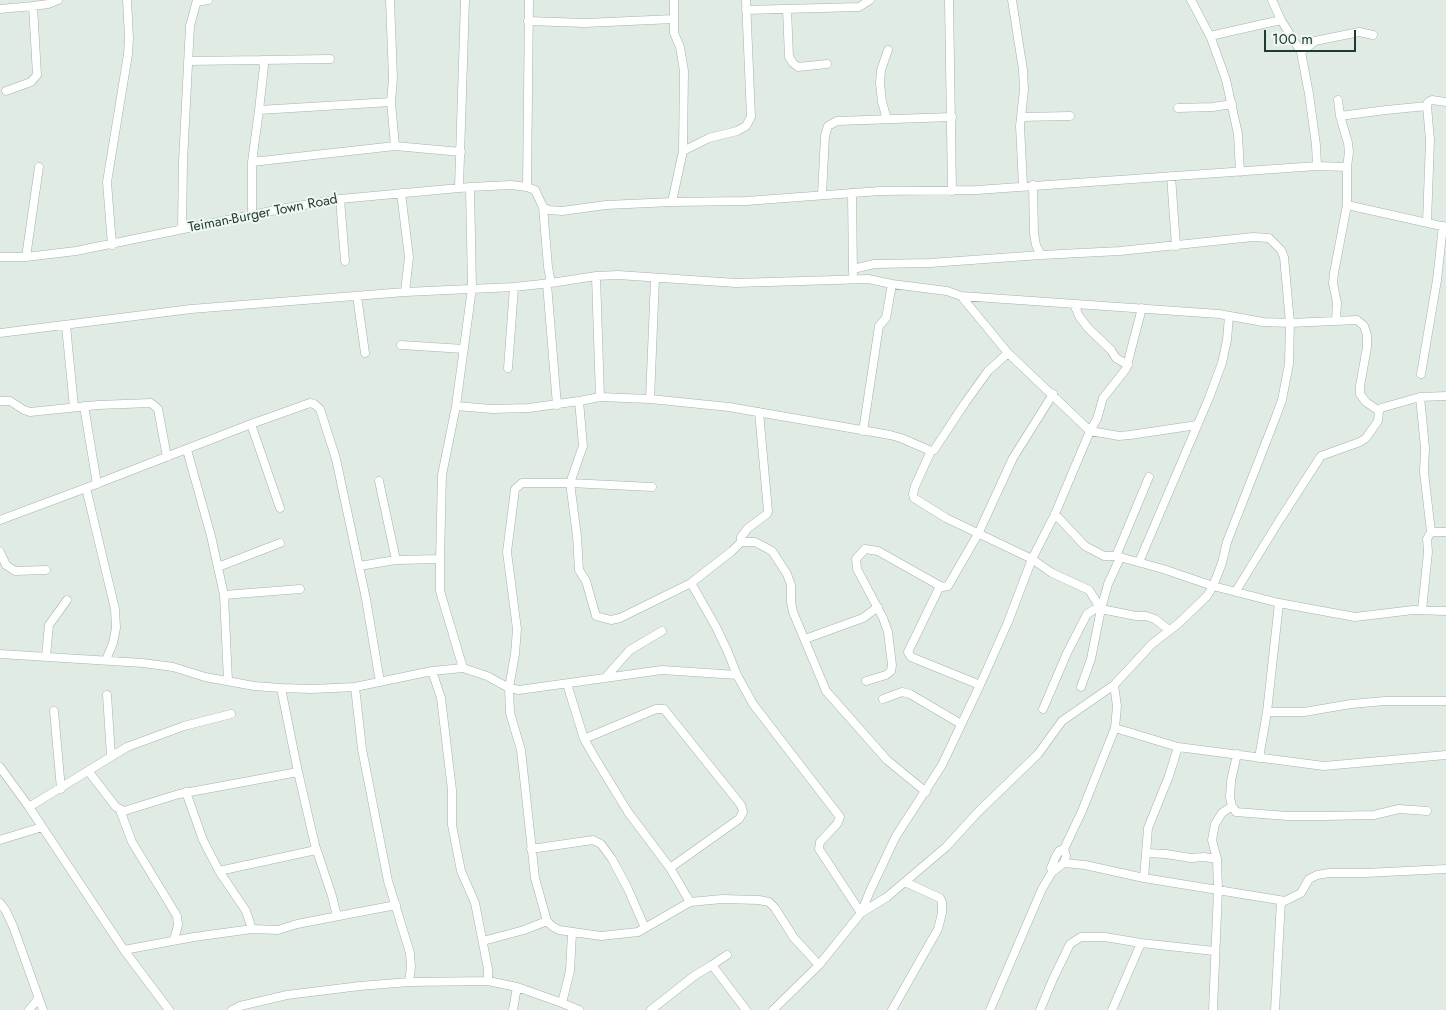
<!DOCTYPE html>
<style>
body{margin:0}
#map{position:relative;width:1446px;height:1010px;overflow:hidden;background:#e0ebe4;font-family:Jost,sans-serif}
canvas{display:block}
.scale{position:absolute;left:1264px;top:30px;width:92px;height:22px;box-sizing:border-box;border:2px solid #203c30;border-top:0;padding-left:6px;font-size:15px;line-height:18px;white-space:nowrap;color:#203c30;-webkit-text-stroke:4px #f0f8f3;paint-order:stroke}
</style>
<div id="map">
<canvas width="1446" height="1010"></canvas>
<div class="scale">100 m</div>
</div>
<script>
const g = document.querySelector('canvas').getContext('2d');
g.lineJoin = 'round';
function toPath(rows) {
  const path = new Path2D();
  for (const r of rows) {
    path.moveTo(r[0], r[1]);
    for (let i = 2; i < r.length; i += 2) path.lineTo(r[i], r[i + 1]);
  }
  return path;
}
function stroke(path, color, width, dash) {
  g.strokeStyle = color;
  g.lineWidth = width;
  g.lineCap = dash ? 'butt' : 'round';
  g.setLineDash(dash || []);
  g.stroke(path);
}
function write(font, color, halo, rows, align = 'center') {
  g.font = font + ' Jost,sans-serif';
  g.lineWidth = 4;
  g.setLineDash([]);
  g.textBaseline = 'middle';
  g.strokeStyle = halo;
  g.fillStyle = color;
  for (const [text, x, y, turn = 0] of rows) {
    g.save();
    g.translate(x, y);
    g.rotate((+turn || 0) * Math.PI / 180);
    g.textAlign = isNaN(turn) ? turn : align;
    if (halo) g.strokeText(text, 0, 0);
    g.fillText(text, 0, 0);
    g.restore();
  }
}
const minor = toPath([
 [390,0,393,78,391,102,395,146],
 [949,0,952,191],
 [1012,0,1023,70,1024,90,1020,126,1023,185],
 [1191,0,1211,38,1226,80,1238,134,1240,172],
 [1272,0,1281,20,1301,52,1309,94,1316,145,1317,166],
 [197,2,208,0],
 [0,9,33,6],
 [787,9,789,57,793,63,798,67,827,64],
 [746,10,859,7,870,0],
 [528,21,585,23,674,19],
 [1210,36,1281,20],
 [1301,52,1315,41,1359,32,1373,35],
 [262,60,330,59],
 [188,61,262,60,264,66,259,110],
 [6,91,31,82,37,75,33,6,48,4,58,0],
 [1338,100,1340,116,1348,143,1349,152,1347,167],
 [1178,108,1213,107,1232,104],
 [1340,116,1386,110,1427,106],
 [1021,117,1070,116],
 [887,119,882,102,880,83,881,70,888,50],
 [683,151,709,138,737,131,746,126,751,117,746,0],
 [252,162,395,146,461,152],
 [1171,176,1176,246],
 [1033,185,1034,234,1036,245,1041,255],
 [459,187,465,0],
 [527,187,529,0],
 [401,193,409,257,405,292],
 [852,193,853,273],
 [822,195,825,136,828,126,837,121,952,117],
 [340,199,345,261],
 [672,202,683,151,684,71,680,47,674,33,674,0],
 [543,207,548,267,551,283,596,276,618,275,736,283,868,279,892,284,947,291,961,296,1219,314,1263,322,1290,323,1357,320,1364,326,1367,335,1367,347,1360,386,1360,394,1366,402,1379,411],
 [252,215,252,162,259,110,391,102],
 [1427,222,1430,140,1427,106,1428,102,1432,100,1446,102],
 [182,229,183,161,190,26,197,0],
 [112,245,107,182,128,54,129,38,127,0],
 [0,257,26,257,76,251,286,208,340,199,470,187,511,185,527,187,535,190,543,207,549,210,562,211,606,205,672,202,746,201,880,191,977,190,1317,166,1347,167,1347,205,1446,227],
 [26,257,39,167],
 [596,276,600,397],
 [547,284,557,405],
 [357,296,365,353],
 [961,296,1008,353,1090,431,1119,436,1130,435,1197,425],
 [1074,304,1079,316,1088,328,1111,350,1116,358,1128,365],
 [1336,320,1337,303,1333,283,1334,273,1347,205],
 [66,326,74,407],
 [0,333,191,309,405,292,514,287,551,283],
 [401,345,464,349],
 [1008,353,988,371,965,403,934,450,931,451,915,486,913,494,914,498,946,518,1032,559,1052,573,1089,590,1101,609],
 [508,368,514,287],
 [1421,374,1437,280,1443,226],
 [1420,397,1425,448,1424,472,1431,532,1427,539,1428,552,1422,610],
 [650,399,655,278],
 [0,401,10,401,24,410,30,412,98,405,151,403,158,409,167,457],
 [579,401,583,446,570,483,577,536,579,570,586,581,596,616,611,620,620,618,691,583,732,551,741,542,755,542,772,551,787,574,791,585,791,602,793,612,826,691,887,760,926,792],
 [84,406,97,484],
 [456,406,492,409,529,408,579,401,600,397,650,399,729,407,890,435,901,438,931,451],
 [251,424,280,508],
 [863,431,879,326,886,318,892,284],
 [187,450,211,536,224,595,228,681],
 [652,487,570,483,522,483,515,489,507,552,517,629,515,654,509,688,510,713,521,750,535,878,547,921,552,926,559,930,601,936,638,932,690,902,722,899,759,900,769,902,775,908,794,938,819,965],
 [86,488,115,609,116,628,113,643,106,660],
 [1055,514,1085,546,1104,556,1116,556,1163,569,1213,586,1279,603,1355,617,1413,610,1446,611],
 [0,520,86,488,251,424,310,403,314,404,320,409,336,459,366,599,380,682],
 [1431,532,1446,532],
 [741,542,741,537,748,528,767,514,768,511,759,412],
 [0,552,6,565,15,571,46,570],
 [1116,556,1149,477],
 [396,560,440,559],
 [1139,562,1209,398,1222,363,1227,340,1229,316],
 [359,566,396,560,379,481],
 [218,567,280,543],
 [691,583,716,627,727,650,737,675,753,704,840,817,837,824,820,842,819,849,861,913],
 [940,586,908,652,911,657,980,685],
 [1236,591,1279,521,1321,456,1360,442,1366,438,1378,421,1379,411,1381,408,1420,397,1446,396],
 [224,595,300,589],
 [805,639,863,618,878,607],
 [0,654,143,663,173,667,205,677,254,686,281,688,312,689,355,687,432,671,463,668,487,676,509,688,519,690,662,670,737,675],
 [46,656,49,625,67,600],
 [463,668,440,591,440,559,442,475,456,406,472,288,470,187],
 [432,671,441,698,452,790,452,825,461,871,475,903,488,969,488,981],
 [605,678,630,650,662,631],
 [866,681,886,675,891,671,892,665,888,632,883,618,857,569,856,559,865,549,878,551,942,587,948,586,978,534,1013,458,1053,394],
 [567,684,584,739,595,758,628,812,670,868,690,902],
 [1114,685,1117,706,1115,728,1178,747,1324,766,1446,755],
 [355,687,362,749,388,881,410,953,411,967,409,982],
 [1081,687,1091,659,1101,609,1108,584,1120,558],
 [281,688,298,772,315,845,332,896,337,916],
 [107,695,111,756],
 [883,699,902,692,910,694,961,724],
 [1043,709,1067,653,1087,614,1095,609,1101,609,1136,616,1146,616,1155,619,1169,630],
 [54,711,61,789],
 [1267,712,1304,712,1351,704,1385,701,1446,701],
 [584,739,656,709,664,709,741,805,743,812,739,819,670,868],
 [1237,754,1231,781,1230,797,1232,806,1236,812,1287,816,1326,816,1374,815,1399,809,1427,811],
 [1259,758,1267,712,1279,603],
 [0,767,29,807,124,950,169,1010],
 [89,772,116,807,124,811,179,794,298,772],
 [186,792,203,840,219,871,246,911,252,929],
 [29,807,127,747,184,726,231,714],
 [120,810,132,842,177,916,178,925,174,940],
 [0,840,42,827],
 [531,849,593,840,601,844,612,859,628,889,645,928],
 [1146,853,1148,828,1169,776,1178,747],
 [1064,863,1066,856,1064,849,1082,811,1115,728],
 [219,871,316,850],
 [1052,872,1051,868,1055,858,1059,851,1064,849],
 [1144,878,1146,853,1166,854,1191,858,1204,857,1217,859],
 [0,903,6,911,13,926,43,1010],
 [861,913,870,891,896,836,942,765,980,685,1008,622,1032,559,1055,514,1090,431,1097,419,1103,398,1126,369,1142,308],
 [572,933,570,971,562,1003,579,1010],
 [483,941,524,930,547,921],
 [124,950,194,937,252,929,278,930,297,924,396,905],
 [727,955,712,965,746,1010],
 [29,1010,38,999],
 [232,1010,240,1006,287,995,360,986,409,982,488,981,517,987,562,1003],
 [513,1010,517,987],
 [651,1010,694,976,712,965],
 [773,1010,819,965,861,913,887,897,946,847,978,812,1038,754,1062,721,1114,685,1152,644,1179,623,1207,596,1213,586,1222,563,1227,542,1275,419,1282,400,1289,364,1290,323,1284,257,1281,250,1269,238,1253,237,1120,251,1041,255,930,263,874,264,853,269],
 [892,1010,938,929,942,913,942,902,940,898,905,882],
 [990,1010,1042,889,1052,872,1064,863,1085,865,1144,878,1285,901,1301,893,1309,879,1317,875,1329,873,1365,873,1446,869],
 [1040,1010,1053,979,1070,944,1081,937,1105,937,1141,943,1214,951],
 [1112,1010,1141,943],
 [1213,1010,1218,890,1217,859,1212,840,1215,824,1222,813,1232,806],
 [1275,1010,1281,901]
]);
stroke(minor, '#a3b3aa', 9);
stroke(minor, '#fff', 8);
write('14px', '#203c30', '#f0f8f3', [
 ["Teiman-Burger Town Road",263,214,-11]
]);
</script>
